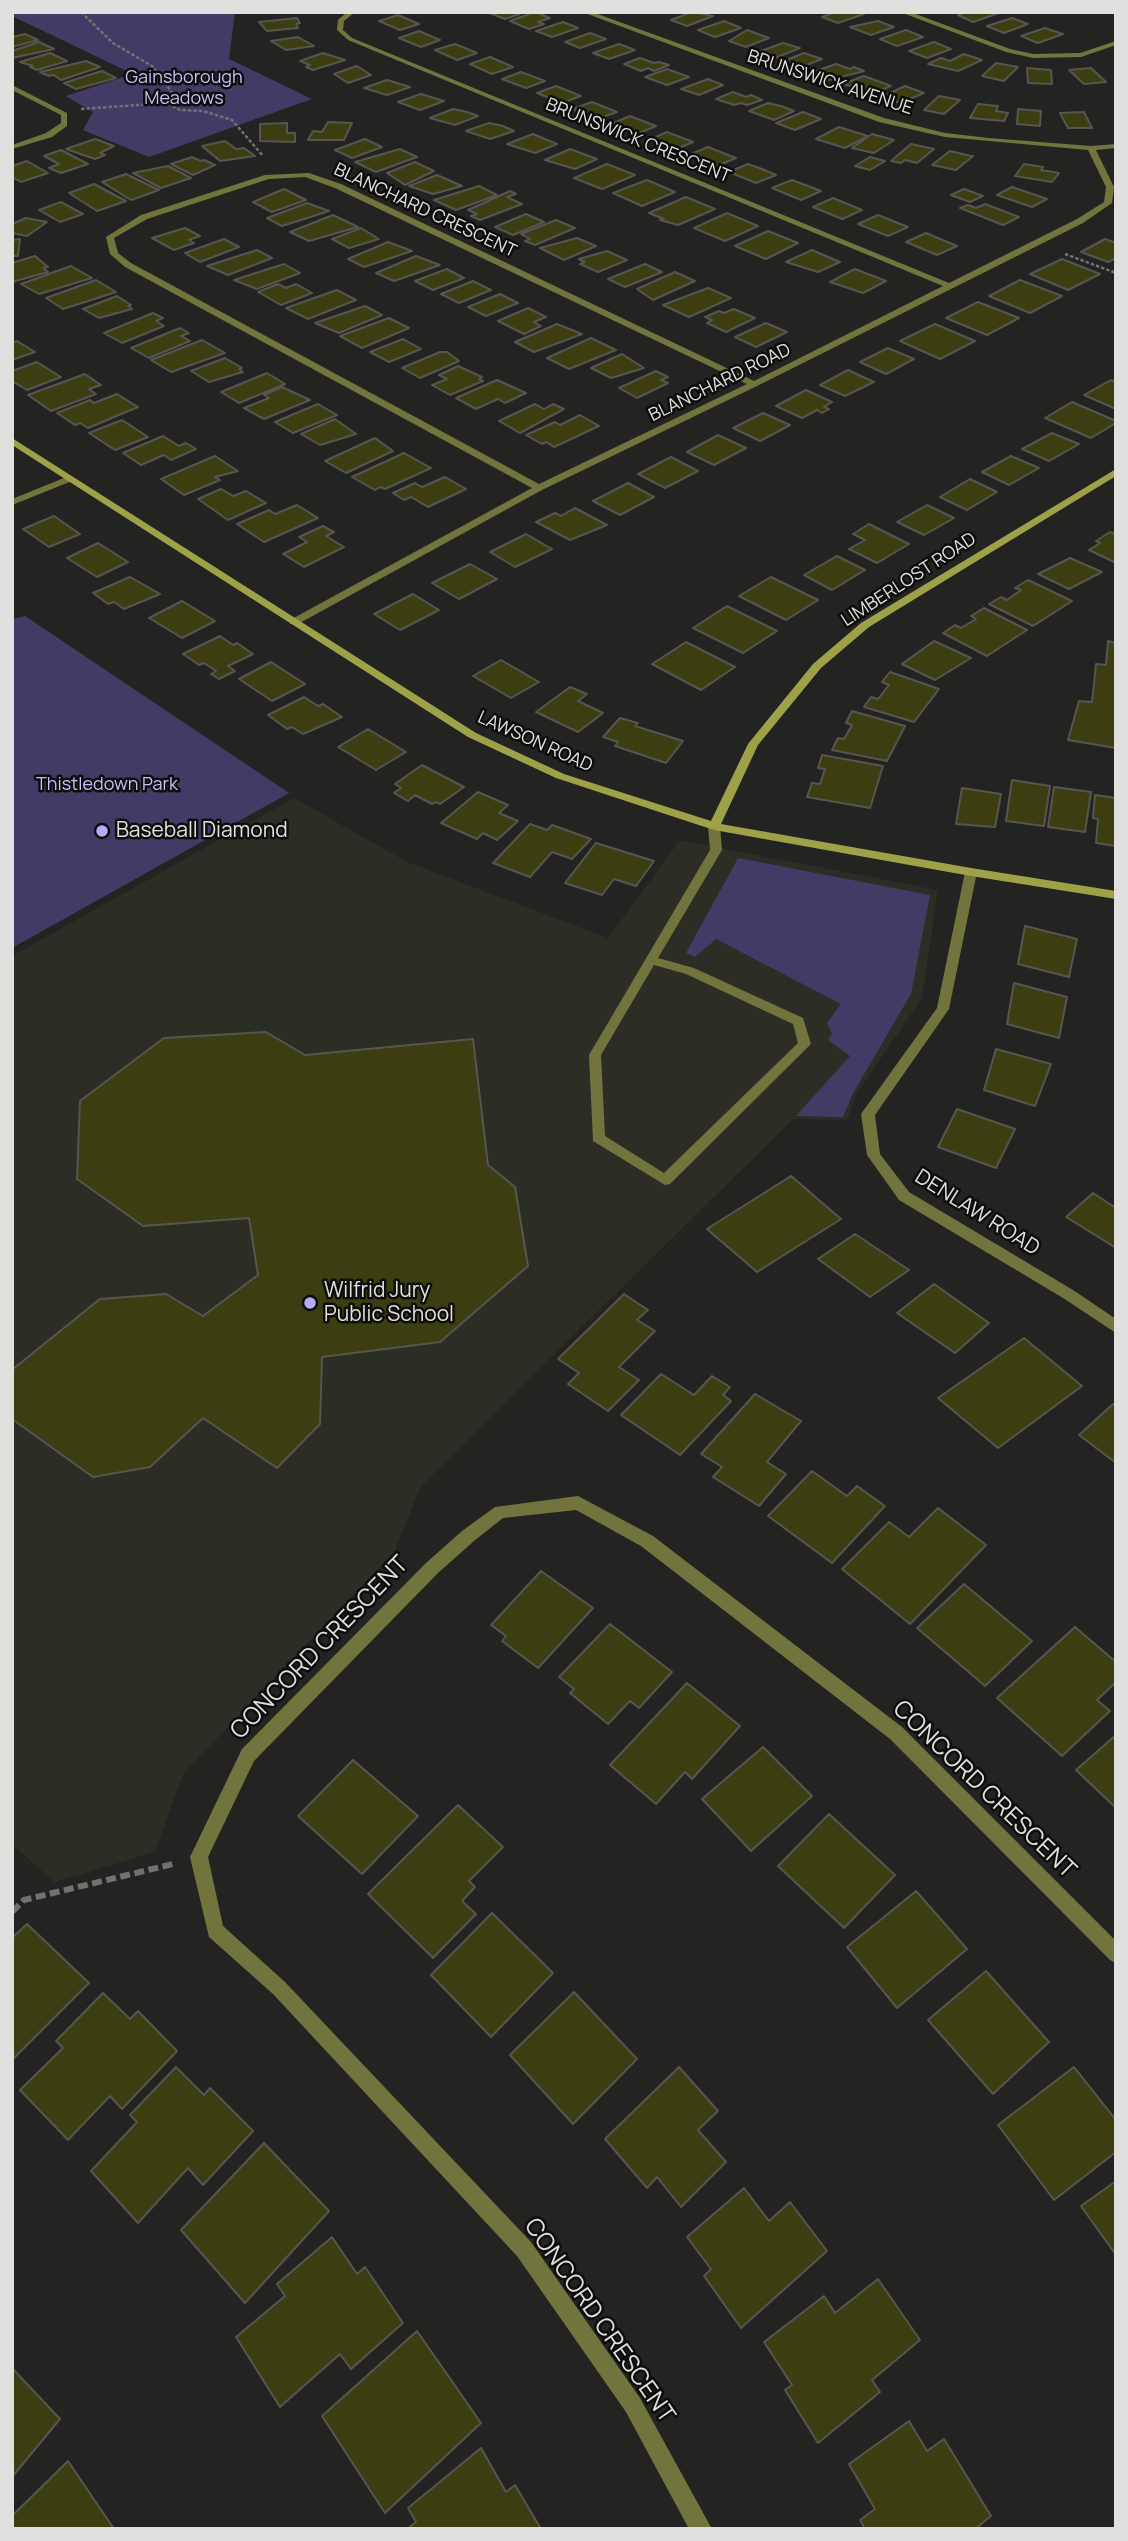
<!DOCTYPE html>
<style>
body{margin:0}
#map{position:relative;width:1128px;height:2541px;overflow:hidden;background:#232421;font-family:Manrope,sans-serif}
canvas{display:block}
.frame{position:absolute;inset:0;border:14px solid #e0e0de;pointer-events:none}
</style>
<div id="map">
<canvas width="1128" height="2541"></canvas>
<div class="frame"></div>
</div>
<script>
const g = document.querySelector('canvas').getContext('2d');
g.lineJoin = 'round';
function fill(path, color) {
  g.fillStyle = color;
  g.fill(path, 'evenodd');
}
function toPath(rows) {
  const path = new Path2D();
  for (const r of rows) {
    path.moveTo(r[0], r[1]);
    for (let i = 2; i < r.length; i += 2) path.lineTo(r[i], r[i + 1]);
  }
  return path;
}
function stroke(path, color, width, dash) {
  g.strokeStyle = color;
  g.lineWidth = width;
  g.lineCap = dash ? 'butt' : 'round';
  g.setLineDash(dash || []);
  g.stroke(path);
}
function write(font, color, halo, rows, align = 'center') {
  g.font = font + ' Manrope,sans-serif';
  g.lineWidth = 5;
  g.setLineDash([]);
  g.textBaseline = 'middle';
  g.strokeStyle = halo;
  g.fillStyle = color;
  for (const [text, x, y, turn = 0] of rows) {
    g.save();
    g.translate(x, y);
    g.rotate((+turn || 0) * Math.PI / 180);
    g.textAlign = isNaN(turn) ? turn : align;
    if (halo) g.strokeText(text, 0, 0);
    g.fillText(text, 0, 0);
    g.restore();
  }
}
fill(toPath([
 [294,798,407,862,608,938,680,840,938,890,922,998,857,1093,847,1120,793,1119,421,1486,394,1552,183,1774,155,1852,54,1882,12,1844,12,956]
]), '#2c2d24');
fill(toPath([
 [12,12,235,12,229,59,312,99,149,157,83,130,93,112,66,96,133,74,12,16],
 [25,616,289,793,12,948,12,619],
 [738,858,930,895,911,994,853,1093,843,1117,796,1116,850,1056,828,1040,832,1034,827,1023,841,1004,716,939,695,957,686,953]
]), '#433b66');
const building = toPath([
 [487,12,515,12,520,14,505,19,487,12],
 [535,12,550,18,538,22,544,24,529,29,510,21,535,12],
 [692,12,713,16,687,26,671,20,692,12],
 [836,12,859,12,864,14,838,23,822,17,836,12],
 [967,12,996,12,999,13,973,22,958,15,967,12],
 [398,15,419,24,400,30,379,21,398,15],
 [297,18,300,23,296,24,298,28,267,31,259,22,297,18],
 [1012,18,1028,24,1004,33,987,26,1012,18],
 [724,21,741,28,715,37,698,30,724,21],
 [878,21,894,27,871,35,850,27,878,21],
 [563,22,578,28,552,37,536,31,563,22],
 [1045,28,1063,34,1038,43,1021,36,1045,28],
 [747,30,769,38,746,47,729,41,747,30],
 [906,30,923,37,897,46,880,39,906,30],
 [419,31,440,40,421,47,399,38,419,31],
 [590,33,606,39,580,48,565,42,590,33],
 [25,34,38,40,12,47,12,37,25,34],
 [298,37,314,46,286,50,271,41,298,37],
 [39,42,54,49,12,58,12,51,39,42],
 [934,42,951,49,927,58,909,51,934,42],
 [783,43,800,48,775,58,758,52,783,43],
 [455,44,477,53,457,60,435,50,455,44],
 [619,44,635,50,609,59,593,53,619,44],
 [50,53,67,61,37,70,30,67,33,66,20,62,50,53],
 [323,53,345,60,313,70,306,67,310,65,300,61,323,53],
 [804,53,822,59,796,69,779,63,804,53],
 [964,54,982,60,958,71,928,64,941,58,950,61,964,54],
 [490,57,513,67,492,74,470,64,490,57],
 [640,58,654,63,659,62,669,65,654,71,648,68,641,71,624,64,640,58],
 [86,61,100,67,61,80,54,75,49,76,40,72,86,61],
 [996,63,1018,67,1004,81,982,76,996,63],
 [836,64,850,69,854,67,864,71,829,80,810,73,836,64],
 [357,66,371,75,348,83,334,74,357,66],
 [1027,68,1051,70,1052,84,1028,83,1027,68],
 [1091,68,1106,82,1084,84,1069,70,1091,68],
 [667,69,689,77,667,85,645,77,667,69],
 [102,71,116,78,76,89,64,83,102,71],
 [521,72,545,81,526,88,502,79,521,72],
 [864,76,891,86,875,93,843,84,864,76],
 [708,79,723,85,699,95,681,89,708,79],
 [387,80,410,87,387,95,364,88,387,80],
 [556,86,581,96,562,103,537,93,556,86],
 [905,86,924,93,900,103,882,97,905,86],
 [733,92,746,97,751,95,762,100,747,105,741,103,734,105,716,99,733,92],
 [421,94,444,101,420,110,398,102,421,94],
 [939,96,960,100,944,114,924,110,939,96],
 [592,102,617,112,597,119,572,109,592,102],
 [768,103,781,106,794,111,774,120,749,111,768,103],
 [978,104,998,106,996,111,1008,113,1004,121,970,118,978,104],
 [453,109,467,112,478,116,455,125,430,118,453,109],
 [1018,109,1041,111,1040,126,1017,124,1018,109],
 [803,112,821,119,795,130,776,123,803,112],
 [1084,112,1092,128,1068,128,1060,113,1084,112],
 [630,116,656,126,637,134,611,124,630,116],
 [328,122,352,123,344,140,308,140,313,131,322,132,328,122],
 [287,123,287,133,295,133,295,142,260,141,260,124,287,123],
 [489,123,503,126,514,131,490,139,466,131,489,123],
 [839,127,868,136,845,148,816,139,839,127],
 [667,132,693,142,674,150,649,140,667,132],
 [533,134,557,144,535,153,507,144,533,134],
 [872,134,894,140,874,153,852,148,872,134],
 [95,139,114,146,100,153,105,155,95,159,66,149,95,139],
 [365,139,382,147,352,158,335,150,365,139],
 [225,141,236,149,244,148,255,156,220,161,202,146,225,141],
 [911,144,934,149,917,163,905,160,901,163,891,161,911,144],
 [708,147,723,153,736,158,717,166,689,155,708,147],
 [400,149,417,157,376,172,355,162,400,149],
 [570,149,597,159,575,169,545,160,570,149],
 [61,150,88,164,61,173,49,168,59,164,44,156,61,150],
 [950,151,971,156,973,156,956,170,932,165,950,151],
 [192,157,201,161,204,160,215,165,193,175,171,164,192,157],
 [870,157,885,161,870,170,855,166,870,157],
 [27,161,48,173,21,182,12,177,12,166,27,161],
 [415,162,434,171,405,185,387,173,415,162],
 [607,164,635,175,602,189,574,178,607,164],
 [748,164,762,169,776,175,756,183,729,172,748,164],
 [1024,164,1043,167,1041,170,1059,173,1052,182,1015,176,1024,164],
 [168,166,191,178,161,188,133,173,168,166],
 [126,174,159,190,131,200,102,182,126,174],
 [437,175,462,186,433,194,409,186,437,175],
 [647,180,675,192,642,206,613,193,647,180],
 [792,180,821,191,801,200,772,188,792,180],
 [94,184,126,201,97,211,69,193,94,184],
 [479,186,497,195,456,210,434,200,479,186],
 [1012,187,1047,199,1032,207,997,195,1012,187],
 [284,189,306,200,272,212,253,202,284,189],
 [964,189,983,196,970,202,951,195,964,189],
 [510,191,516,194,507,197,522,204,480,220,471,216,477,214,468,210,510,191],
 [686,197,715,209,678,225,660,220,664,219,649,213,686,197],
 [833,198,862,210,842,219,813,207,833,198],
 [61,202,83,214,60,222,39,210,61,202],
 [307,203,329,211,282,226,267,218,307,203],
 [985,204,1019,217,1003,225,960,208,968,205,976,208,985,204],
 [727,213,758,226,725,241,694,228,727,213],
 [526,214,544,222,513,235,495,227,526,214],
 [333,215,358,227,309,241,290,232,333,215],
 [878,215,908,227,888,236,858,224,878,215],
 [26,218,47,222,27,236,12,233,12,224,26,218],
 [556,220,575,228,535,245,525,241,530,239,521,234,556,220],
 [185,228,200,236,189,240,194,243,174,250,152,238,185,228],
 [361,228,379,239,349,248,332,239,361,228],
 [768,231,798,243,766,259,735,246,768,231],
 [926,233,957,246,937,255,906,242,926,233],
 [577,238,596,246,564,260,540,248,577,238],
 [20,239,18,256,12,256,12,240,20,239],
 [224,239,239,247,200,262,185,253,224,239],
 [1105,239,1116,243,1116,258,1108,262,1081,252,1105,239],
 [388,242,412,251,364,267,348,259,388,242],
 [257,250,272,258,228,275,207,266,257,250],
 [812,250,840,262,818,272,786,262,812,250],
 [607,251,627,260,598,272,580,264,585,262,579,259,607,251],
 [35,256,48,267,43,268,48,272,12,282,12,263,35,256],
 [416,256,440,265,394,281,376,273,416,256],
 [1062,259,1100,274,1068,290,1030,274,1062,259],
 [284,264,300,273,257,289,234,280,284,264],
 [645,264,662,272,625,287,608,279,645,264],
 [71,266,92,278,39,294,21,284,71,266],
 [447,269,464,278,433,290,415,281,447,269],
 [855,269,886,281,863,293,830,282,855,269],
 [675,272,695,281,653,300,637,289,675,272],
 [96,280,116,292,63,309,46,298,96,280],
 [1020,280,1062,296,1030,313,989,296,1020,280],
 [473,281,491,290,459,303,441,294,473,281],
 [278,284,286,288,296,284,312,293,281,305,258,292,278,284],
 [708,288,731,298,689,317,663,305,708,288],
 [337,290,356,300,308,319,286,308,337,290],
 [500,294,518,303,486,316,468,307,500,294],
 [117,296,131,305,128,306,132,309,99,318,83,309,117,296],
 [978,302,1019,318,987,335,946,318,978,302],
 [365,306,382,315,339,333,315,323,365,306],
 [528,308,546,317,534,322,541,326,524,334,498,321,528,308],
 [734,309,755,318,726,332,707,323,712,320,705,317,719,311,724,313,734,309],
 [153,313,163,318,156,321,164,326,122,343,104,333,153,313],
 [389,318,409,328,362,348,340,336,389,318],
 [766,323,787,332,756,347,735,337,766,323],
 [557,324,582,334,534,352,515,342,557,324],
 [935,324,975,341,940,359,900,341,935,324],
 [180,328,189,333,181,336,190,341,149,358,131,348,180,328],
 [591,338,616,350,569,369,547,358,591,338],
 [403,339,421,349,389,362,370,352,403,339],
 [202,340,225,353,171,372,151,360,202,340],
 [17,341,35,352,12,360,12,343,17,341],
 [888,348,914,359,886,374,860,362,888,348],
 [440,352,447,352,459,361,420,378,402,368,440,352],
 [622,354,644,368,611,378,591,368,622,354],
 [225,358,242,368,239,369,243,372,209,382,191,371,225,358],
 [37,362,61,377,27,390,12,381,12,371,37,362],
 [458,366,482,377,479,379,483,381,450,395,432,385,447,379,439,375,458,366],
 [848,370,874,382,845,396,820,385,848,370],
 [656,371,668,377,661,380,668,383,637,398,619,388,656,371],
 [267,373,285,384,239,403,221,392,267,373],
 [85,374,101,385,89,389,96,394,51,411,28,395,85,374],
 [497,380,526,393,505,403,498,399,476,409,456,398,497,380],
 [1111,380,1116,382,1116,409,1084,395,1111,380],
 [282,387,310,400,264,419,244,408,269,398,264,395,282,387],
 [806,390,832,402,824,407,829,409,822,413,817,410,802,418,776,406,806,390],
 [117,394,138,407,88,428,80,423,75,425,57,413,90,400,94,403,117,394],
 [1072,402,1116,421,1116,423,1091,438,1045,418,1072,402],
 [318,404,337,415,293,433,275,422,318,404],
 [535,404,544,409,553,404,564,409,520,433,499,421,535,404],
 [763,413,790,425,760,441,733,428,763,413],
 [580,415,599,426,554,447,546,442,542,444,526,435,555,422,560,425,580,415],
 [335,419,356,434,320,445,301,434,335,419],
 [122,420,148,437,115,450,89,433,122,420],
 [1052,433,1079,444,1049,461,1022,449,1052,433],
 [718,435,746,448,714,465,687,452,718,435],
 [163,436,179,446,186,443,196,449,171,460,164,455,141,465,123,453,163,436],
 [375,438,393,451,346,473,325,461,375,438],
 [404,453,431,468,385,489,380,487,375,490,352,477,404,453],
 [215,456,238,471,215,477,220,480,184,495,161,479,215,456],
 [1011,456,1039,468,1009,485,982,472,1011,456],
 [671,457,698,471,665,488,638,474,671,457],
 [445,477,466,489,428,507,411,497,404,500,393,493,415,483,422,487,445,477],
 [970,479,997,492,967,510,940,497,970,479],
 [628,483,654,497,620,515,593,501,628,483],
 [221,489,233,496,246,491,266,503,228,520,198,499,221,489],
 [297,505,318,518,264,542,237,524,269,510,275,514,297,505],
 [927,505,954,518,924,535,897,522,927,505],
 [575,508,607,525,570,540,536,522,555,513,561,516,575,508],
 [54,516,80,534,49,547,23,529,54,516],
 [869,524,909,544,877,563,849,549,865,540,853,534,869,524],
 [323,526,334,532,326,536,344,547,304,567,283,554,307,542,299,537,323,526],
 [1110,532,1116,534,1116,563,1089,550,1100,543,1096,541,1110,532],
 [526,534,552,549,515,567,490,552,526,534],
 [98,543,128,562,97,577,67,558,98,543],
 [837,556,865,570,832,590,804,575,837,556],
 [1070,558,1102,572,1069,589,1038,574,1070,558],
 [470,564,497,579,459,599,432,583,470,564],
 [130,577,160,594,124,609,114,602,108,604,93,593,130,577],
 [771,577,818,600,786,620,739,596,771,577],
 [1028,580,1072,601,1033,626,989,604,1001,597,1007,600,1021,590,1015,588,1028,580],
 [413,594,439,610,400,630,374,614,413,594],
 [182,601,215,621,182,638,149,618,182,601],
 [727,606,777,631,743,653,693,628,727,606],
 [984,608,1027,630,987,656,943,633,955,625,961,628,976,619,971,616,984,608],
 [220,636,233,645,237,643,253,654,228,666,235,671,219,679,211,674,216,671,204,663,199,665,183,654,220,636],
 [934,641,971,658,935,680,902,664,934,641],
 [1108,641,1116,643,1116,748,1068,740,1079,701,1092,702,1096,664,1106,665,1108,641],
 [686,642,735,667,701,690,652,664,686,642],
 [501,660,539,682,511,698,473,676,501,660],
 [271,662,305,684,272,701,239,679,271,662],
 [890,672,939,689,914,722,864,707,871,697,878,699,889,685,882,682,890,672],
 [570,687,587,694,578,701,603,713,578,732,536,712,570,687],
 [304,697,318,706,323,704,342,717,303,734,292,727,287,729,268,715,304,697],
 [852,711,905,726,887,761,832,750,838,738,844,739,852,725,846,723,852,711],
 [620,718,638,723,635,726,683,741,666,763,615,746,618,742,603,737,620,718],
 [368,729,406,752,376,770,338,747,368,729],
 [822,755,883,766,870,808,807,797,812,783,820,784,825,769,818,768,822,755],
 [422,765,464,787,440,804,436,802,432,804,415,795,408,801,394,793,401,788,395,784,422,765],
 [1012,780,1050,786,1044,826,1006,821,1012,780],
 [1054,787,1091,792,1085,832,1048,827,1054,787],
 [962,788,1001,794,995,827,956,824,962,788],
 [478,792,508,805,499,813,518,821,497,840,483,833,477,839,441,823,478,792],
 [1095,795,1116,798,1116,846,1096,843,1098,819,1093,818,1095,795],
 [530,824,547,830,552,825,591,839,572,859,552,852,530,877,493,863,530,824],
 [596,843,654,861,636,886,614,879,602,895,565,883,596,843],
 [1025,926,1077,939,1069,977,1018,964,1025,926],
 [1014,983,1067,997,1059,1038,1007,1024,1014,983],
 [266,1032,305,1055,473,1039,488,1165,515,1187,528,1266,440,1342,322,1357,320,1424,277,1468,203,1418,150,1467,93,1477,12,1419,13,1369,100,1299,166,1294,203,1316,258,1275,249,1218,143,1226,77,1179,80,1101,164,1038,266,1032],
 [996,1049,1051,1064,1035,1106,984,1090,996,1049],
 [957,1109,1015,1129,996,1168,938,1147,957,1109],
 [791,1176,841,1219,757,1272,707,1229,791,1176],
 [1093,1193,1116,1208,1116,1248,1066,1217,1093,1193],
 [855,1234,909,1270,870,1297,818,1259,855,1234],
 [934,1284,989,1323,955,1353,897,1313,934,1284],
 [624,1294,648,1310,637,1320,655,1331,619,1367,639,1380,608,1411,568,1384,579,1373,558,1359,624,1294],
 [1024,1338,1082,1386,998,1448,938,1398,1024,1338],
 [661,1374,694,1395,712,1376,730,1387,723,1395,731,1401,680,1455,621,1415,661,1374],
 [755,1394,801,1421,767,1462,786,1474,759,1506,713,1477,722,1467,701,1454,755,1394],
 [1113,1404,1116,1406,1116,1463,1079,1435,1113,1404],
 [812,1471,847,1496,857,1486,885,1506,832,1563,768,1516,812,1471],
 [938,1508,986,1545,910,1624,842,1569,889,1522,909,1537,938,1508],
 [541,1571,593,1608,538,1668,502,1641,506,1636,491,1625,541,1571],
 [964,1584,1032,1641,985,1686,917,1628,964,1584],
 [610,1624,672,1672,639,1708,630,1701,608,1724,570,1693,574,1689,559,1677,610,1624],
 [1075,1627,1116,1662,1116,1682,1097,1700,1110,1711,1062,1756,997,1698,1075,1627],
 [687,1683,740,1726,692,1779,685,1772,656,1804,610,1765,687,1683],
 [1116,1735,1116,1808,1076,1770,1116,1735],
 [763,1747,812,1796,751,1851,702,1799,763,1747],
 [353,1760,418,1816,362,1874,298,1816,353,1760],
 [458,1805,503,1847,469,1881,475,1887,462,1901,476,1914,433,1958,368,1894,458,1805],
 [829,1814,895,1875,844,1928,778,1866,829,1814],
 [916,1891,967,1949,897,2008,847,1947,916,1891],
 [492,1913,553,1973,491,2037,431,1975,492,1913],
 [27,1924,89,1983,12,2060,12,1938,27,1924],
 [986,1971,1049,2042,993,2094,928,2020,986,1971],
 [574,1992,637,2059,573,2124,510,2055,574,1992],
 [103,1993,130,2019,138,2011,177,2051,122,2109,110,2096,68,2140,20,2090,63,2048,56,2041,103,1993],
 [176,2067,204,2095,210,2088,253,2131,203,2185,188,2168,138,2223,91,2171,137,2122,130,2115,176,2067],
 [679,2067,718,2111,698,2130,726,2162,681,2207,657,2177,647,2188,605,2139,679,2067],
 [1074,2067,1116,2120,1116,2152,1054,2200,998,2125,1074,2067],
 [264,2143,329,2211,245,2303,181,2230,264,2143],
 [1116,2181,1116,2255,1081,2206,1116,2181],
 [744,2188,769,2221,790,2202,827,2251,741,2328,704,2276,711,2269,687,2237,744,2188],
 [332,2237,357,2274,365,2267,403,2323,351,2369,340,2354,280,2407,236,2337,285,2296,277,2284,332,2237],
 [878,2279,920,2340,872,2380,880,2392,818,2443,785,2390,792,2385,764,2342,824,2296,835,2313,878,2279],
 [417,2331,481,2423,385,2513,322,2416,417,2331],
 [12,2368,60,2419,12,2477,12,2368],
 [909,2421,927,2451,944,2439,991,2516,975,2529,865,2529,860,2520,875,2509,849,2464,909,2421],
 [481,2448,506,2492,515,2485,541,2529,407,2529,416,2522,408,2508,481,2448],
 [68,2461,114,2529,12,2529,12,2516,68,2461]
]);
fill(building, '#3c3d10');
stroke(building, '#555652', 2);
stroke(toPath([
 [81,12,113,43,152,66,174,95,167,103,180,110,203,111,232,120,263,156],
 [81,109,167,103],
 [1065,254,1116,273]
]), '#71726f', 2.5, [3.5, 2]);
stroke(toPath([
 [12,1912,24,1900,173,1864]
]), '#71726f', 6, [10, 4.5]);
fill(toPath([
 [714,822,720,826,722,850,658,958,694,968,803,1018,811,1044,670,1184,665,1185,593,1141,589,1055,710,850,708,826,714,822],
 [654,965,686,974,793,1024,798,1043,664,1173,605,1136,601,1055,654,965]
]), '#72743e');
fill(toPath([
 [347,12,355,12,344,21,343,30,352,38,949,283,1077,219,1104,202,1106,187,1088,150,945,137,879,122,582,12,592,12,884,118,945,133,989,138,1091,146,1116,144,1116,148,1096,150,1114,187,1112,203,1083,223,757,386,542,490,298,624,290,624,290,620,532,488,125,267,110,254,106,237,141,215,265,175,309,173,341,184,754,381,943,286,348,40,337,30,338,20,347,12],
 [305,177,335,188,747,384,539,484,131,263,118,253,114,238,147,219,269,179,305,177],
 [900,12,910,12,1010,49,1033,54,1080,53,1116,41,1116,45,1081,57,1033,58,1006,52,900,12],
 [12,85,67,113,67,126,52,137,12,149,12,145,46,133,61,123,61,115,12,90,12,85],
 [69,476,74,479,72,481,12,505,12,499,69,476],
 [971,868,977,872,949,1009,875,1115,880,1154,909,1192,1073,1290,1116,1319,1116,1333,1063,1298,899,1200,867,1155,861,1114,937,1008,965,872,971,868],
 [578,1496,653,1536,902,1727,1116,1941,1116,1963,1110,1960,890,1739,641,1546,576,1510,503,1518,474,1541,438,1573,254,1761,208,1857,223,1926,285,1982,531,2242,640,2398,712,2529,689,2529,626,2412,517,2256,273,1994,209,1937,190,1857,242,1749,426,1563,462,1531,495,1507,578,1496]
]), '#72743e');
fill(toPath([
 [12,438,476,733,564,774,711,821,748,744,813,664,861,623,1116,469,1116,476,869,627,821,668,758,745,721,824,971,868,1116,891,1116,899,971,876,714,830,556,778,468,737,12,445,12,438]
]), '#9fa148');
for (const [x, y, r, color] of [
 [102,831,7,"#b7abf8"],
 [310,1303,7,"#b7abf8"]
]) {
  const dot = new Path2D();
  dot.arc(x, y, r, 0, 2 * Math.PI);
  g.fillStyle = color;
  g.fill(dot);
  stroke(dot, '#0d0d0c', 2.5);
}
write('18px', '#c7bff9', '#0d0d0c', [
 ["Gainsborough",184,78],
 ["Meadows",184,99],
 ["Thistledown Park",107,785]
]);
write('18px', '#e0e0de', '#0d0d0c', [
 ["BRUNSWICK AVENUE",830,83,18],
 ["BRUNSWICK CRESCENT",638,141,22],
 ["BLANCHARD CRESCENT",425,211,25],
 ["BLANCHARD ROAD",720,383,-26],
 ["LIMBERLOST ROAD",909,580,-33],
 ["LAWSON ROAD",535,742,24]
]);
write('21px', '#e0e0de', '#0d0d0c', [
 ["Baseball Diamond",116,831],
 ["Wilfrid Jury",324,1291],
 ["Public School",324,1315]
], 'left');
write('21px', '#e0e0de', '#0d0d0c', [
 ["DENLAW ROAD",977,1213,32]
]);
write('24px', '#e0e0de', '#0d0d0c', [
 ["CONCORD CRESCENT",320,1648,-46],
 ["CONCORD CRESCENT",984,1790,44],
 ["CONCORD CRESCENT",599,2321,55]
]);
</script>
